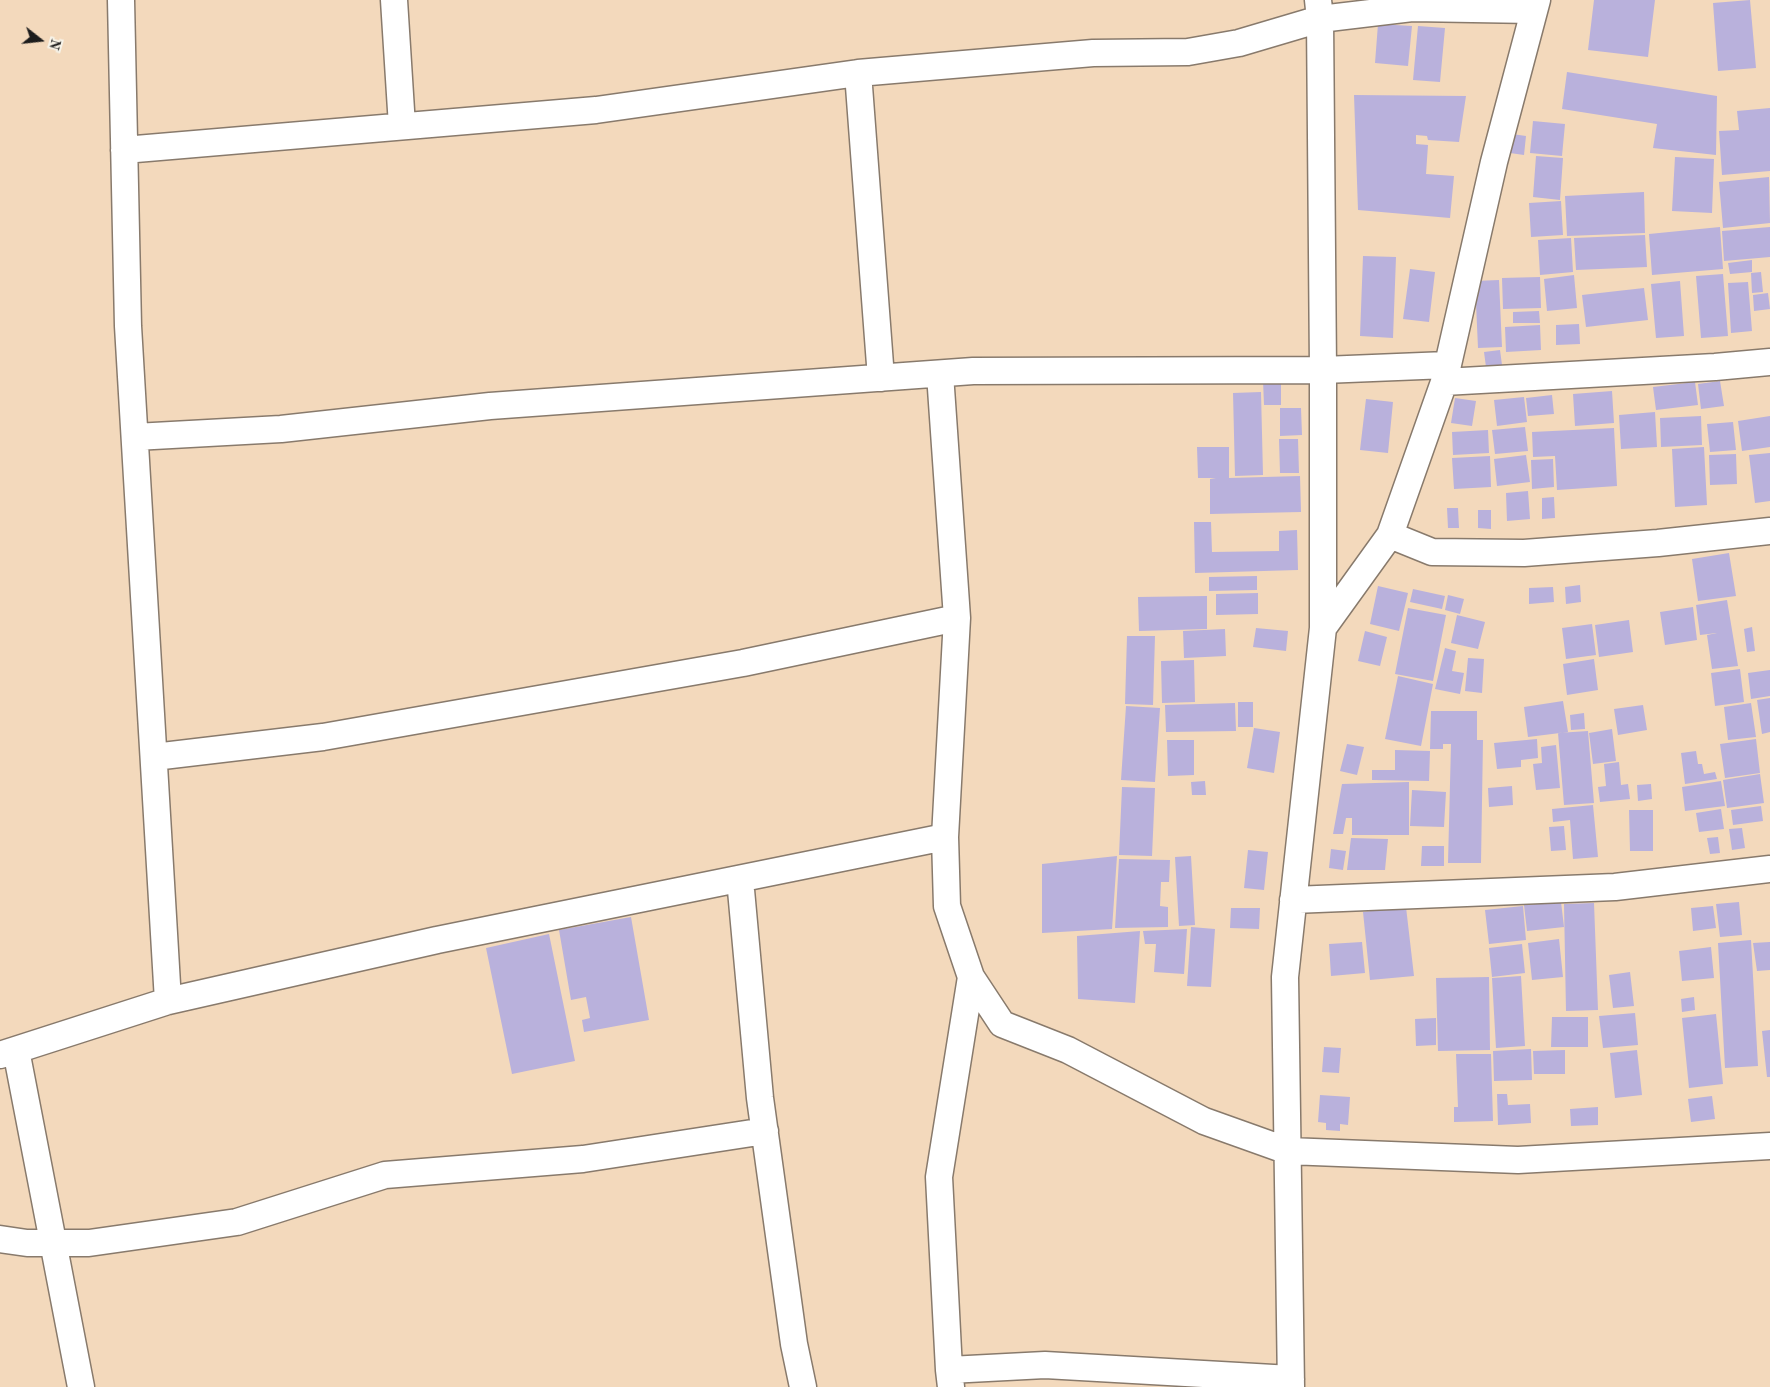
<!DOCTYPE html>
<style>
body{margin:0}
#map{position:relative;width:1770px;height:1387px;overflow:hidden;background:#f3d9bc;font-family:"Old Standard TT",serif}
canvas{display:block}
.north{position:absolute;left:15px;top:15px;width:50px;height:50px;-webkit-text-stroke:4px #f7f3e8;paint-order:stroke;rotate:106deg;font-size:14px;font-weight:700;line-height:20px;text-align:center;color:#1c1c1c}
.north::after{content:'';display:block;margin:auto;width:18px;height:22px;background:#1c1c1c;clip-path:polygon(50% 0,100% 100%,50% 72%,0 100%)}
</style>
<div id="map">
<canvas width="1770" height="1387"></canvas>
<div class="north">N</div>
</div>
<script>
const g = document.querySelector('canvas').getContext('2d');
g.lineJoin = 'round';
function fill(path, color) {
  g.fillStyle = color;
  g.fill(path, 'evenodd');
}
function toPath(rows) {
  const path = new Path2D();
  for (const r of rows) {
    path.moveTo(r[0], r[1]);
    for (let i = 2; i < r.length; i += 2) path.lineTo(r[i], r[i + 1]);
  }
  return path;
}
function stroke(path, color, width, dash) {
  g.strokeStyle = color;
  g.lineWidth = width;
  g.lineCap = dash ? 'butt' : 'round';
  g.setLineDash(dash || []);
  g.stroke(path);
}
fill(toPath([
 [1594,0,1655,0,1648,57,1588,50],
 [1750,0,1756,68,1718,71,1713,3],
 [1378,24,1412,26,1408,66,1375,63],
 [1418,26,1445,28,1440,82,1413,80],
 [1567,72,1717,96,1716,155,1653,148,1657,124,1562,109],
 [1354,95,1466,96,1459,142,1428,140,1427,136,1416,135,1416,144,1428,145,1426,174,1454,176,1450,218,1358,210],
 [1770,108,1770,171,1722,175,1719,131,1739,130,1737,111],
 [1533,121,1565,124,1562,156,1530,153],
 [1512,134,1526,136,1524,155,1510,153],
 [1536,156,1563,158,1560,200,1533,197],
 [1675,157,1714,159,1712,213,1672,211],
 [1769,177,1770,223,1723,228,1719,182],
 [1644,192,1645,233,1567,236,1565,196],
 [1561,201,1563,235,1531,237,1529,203],
 [1720,227,1723,269,1652,275,1649,234],
 [1770,227,1770,257,1724,261,1722,231],
 [1645,235,1647,267,1576,270,1574,238],
 [1571,238,1573,272,1540,275,1538,240],
 [1363,256,1396,257,1393,338,1360,336],
 [1752,260,1752,272,1730,274,1728,263],
 [1410,269,1435,272,1429,322,1403,319],
 [1761,272,1763,292,1752,293,1751,273],
 [1723,274,1728,336,1701,338,1696,276],
 [1574,275,1577,308,1547,311,1544,279],
 [1540,277,1541,308,1503,309,1502,278],
 [1499,280,1502,347,1478,348,1475,281],
 [1680,281,1684,336,1656,338,1651,284],
 [1748,282,1752,331,1731,333,1728,283],
 [1644,288,1648,320,1586,327,1582,295],
 [1768,293,1770,309,1754,311,1753,295],
 [1539,311,1540,323,1513,323,1513,312],
 [1579,324,1580,344,1556,345,1556,325],
 [1540,325,1541,350,1506,352,1505,327],
 [1500,350,1502,365,1486,367,1484,352],
 [1281,379,1281,405,1264,405,1263,380],
 [1720,381,1724,406,1701,409,1698,384],
 [1695,382,1698,405,1656,410,1653,387],
 [1612,391,1614,423,1575,426,1573,394],
 [1261,392,1263,475,1235,476,1233,393],
 [1552,395,1554,414,1528,416,1526,398],
 [1524,397,1527,422,1497,426,1494,400],
 [1455,398,1476,401,1472,426,1451,423],
 [1366,399,1393,402,1388,453,1360,450],
 [1280,408,1301,408,1302,435,1280,436],
 [1655,412,1657,447,1621,449,1619,415],
 [1701,416,1702,445,1661,447,1660,418],
 [1770,416,1770,447,1742,451,1738,421],
 [1733,422,1736,450,1710,452,1707,424],
 [1525,427,1528,451,1495,454,1492,430],
 [1614,428,1617,486,1557,490,1555,456,1533,457,1532,432],
 [1488,430,1489,453,1453,455,1452,432],
 [1279,439,1298,439,1299,473,1280,473],
 [1197,447,1229,447,1229,478,1300,476,1301,512,1210,514,1210,479,1216,478,1198,478],
 [1704,447,1707,505,1675,507,1672,449],
 [1770,453,1770,501,1755,503,1749,455],
 [1736,454,1737,484,1710,485,1709,455],
 [1526,455,1530,482,1497,486,1494,459],
 [1490,456,1491,487,1454,489,1452,458],
 [1553,459,1554,487,1532,489,1531,460],
 [1528,491,1530,519,1507,521,1506,493],
 [1554,497,1555,518,1542,519,1542,498],
 [1447,508,1458,508,1459,528,1448,528],
 [1478,510,1491,510,1491,529,1478,528],
 [1194,522,1211,522,1212,552,1279,551,1279,531,1297,530,1298,570,1195,573],
 [1729,553,1736,596,1698,601,1692,559],
 [1257,576,1257,590,1209,591,1209,577],
 [1580,585,1581,602,1566,604,1565,587],
 [1378,586,1408,593,1399,631,1370,624],
 [1553,587,1554,602,1529,604,1529,588],
 [1413,589,1445,596,1442,609,1410,602],
 [1258,593,1258,614,1216,615,1216,594],
 [1448,595,1464,599,1460,614,1445,610],
 [1207,596,1207,629,1139,631,1138,597],
 [1727,600,1738,666,1712,669,1707,635,1717,633,1700,635,1696,605],
 [1693,607,1697,640,1665,645,1660,612],
 [1408,608,1446,615,1433,681,1395,674],
 [1457,615,1485,622,1478,649,1451,643],
 [1629,620,1633,652,1599,657,1595,625],
 [1592,624,1596,655,1566,659,1562,628],
 [1752,627,1755,651,1747,652,1744,629],
 [1256,628,1288,631,1286,651,1253,647],
 [1225,629,1226,656,1184,658,1183,631],
 [1365,631,1387,637,1380,666,1358,661],
 [1127,636,1155,636,1153,705,1125,704],
 [1445,648,1456,651,1452,671,1464,673,1460,694,1435,689],
 [1468,658,1484,659,1482,693,1465,691],
 [1594,659,1598,690,1567,695,1563,664],
 [1194,660,1195,702,1162,703,1161,661],
 [1740,669,1744,702,1715,706,1711,673],
 [1770,670,1770,696,1751,699,1748,673],
 [1398,676,1433,684,1421,746,1385,739],
 [1770,698,1770,732,1762,734,1757,700],
 [1563,701,1568,732,1528,737,1524,707],
 [1238,702,1253,702,1253,727,1238,727],
 [1235,703,1236,731,1166,732,1165,705],
 [1751,703,1756,737,1728,740,1724,707],
 [1643,705,1647,730,1618,735,1614,709],
 [1126,706,1160,708,1155,782,1121,780],
 [1431,711,1477,711,1477,740,1483,740,1481,863,1448,863,1451,744,1443,744,1443,749,1430,749],
 [1584,713,1585,729,1571,730,1570,715],
 [1254,728,1280,732,1274,773,1247,768],
 [1612,729,1616,761,1593,764,1589,733],
 [1588,731,1594,803,1564,805,1558,733],
 [1537,739,1538,758,1521,760,1521,767,1497,769,1494,743],
 [1756,739,1760,773,1725,778,1720,744],
 [1167,740,1194,740,1194,775,1168,776],
 [1347,744,1364,747,1357,775,1340,771],
 [1556,745,1560,788,1536,790,1533,764,1542,763,1541,747],
 [1395,750,1430,751,1429,781,1372,780,1372,770,1395,770],
 [1696,751,1698,764,1702,764,1704,774,1715,772,1717,779,1685,784,1681,753],
 [1619,762,1621,785,1628,784,1630,799,1600,802,1598,787,1606,786,1604,764],
 [1760,774,1764,803,1727,808,1723,780],
 [1205,781,1206,795,1192,795,1191,782],
 [1721,781,1725,806,1685,811,1682,787],
 [1409,782,1409,835,1352,835,1352,818,1346,818,1343,834,1333,834,1342,784],
 [1651,784,1652,799,1638,801,1637,785],
 [1512,786,1513,805,1489,807,1488,788],
 [1122,787,1155,788,1152,856,1119,855],
 [1412,790,1446,792,1444,827,1410,826],
 [1593,805,1598,857,1573,859,1570,820,1553,822,1552,809],
 [1761,806,1763,821,1733,825,1731,810],
 [1721,809,1724,829,1699,832,1696,813],
 [1629,810,1653,810,1653,851,1630,851],
 [1564,826,1566,850,1551,851,1549,827],
 [1742,828,1745,848,1732,850,1729,829],
 [1718,837,1720,853,1710,854,1707,838],
 [1351,838,1388,839,1385,870,1347,870],
 [1422,846,1444,846,1444,866,1421,866],
 [1331,849,1346,851,1343,870,1329,868],
 [1248,850,1268,852,1264,890,1244,888],
 [1117,856,1112,929,1042,933,1042,864],
 [1191,856,1195,925,1179,926,1175,857],
 [1119,859,1170,860,1169,882,1161,882,1160,906,1168,907,1168,927,1115,928],
 [1561,902,1564,927,1527,931,1524,905],
 [1739,902,1742,935,1720,937,1716,904],
 [1594,903,1598,1010,1566,1011,1564,904],
 [1523,906,1526,940,1489,944,1485,910],
 [1713,906,1716,928,1693,931,1691,908],
 [1406,907,1414,976,1370,980,1363,912],
 [1231,908,1260,908,1259,929,1230,928],
 [631,917,649,1020,584,1032,582,1020,590,1018,586,997,571,1000,559,930],
 [1191,927,1215,929,1211,987,1187,986],
 [1187,929,1184,974,1154,972,1156,944,1145,944,1143,931],
 [1140,931,1135,1003,1078,999,1077,936],
 [549,934,575,1061,512,1074,486,948],
 [1559,939,1563,977,1532,980,1528,943],
 [1751,940,1758,1066,1725,1068,1718,943],
 [1362,942,1365,973,1331,976,1329,944],
 [1770,942,1770,970,1757,971,1753,943],
 [1522,944,1525,973,1492,977,1489,948],
 [1711,947,1714,978,1682,981,1679,951],
 [1630,972,1634,1006,1613,1008,1609,975],
 [1521,976,1525,1046,1496,1048,1492,978],
 [1489,977,1490,1050,1438,1051,1436,978],
 [1694,997,1695,1010,1682,1012,1681,999],
 [1635,1013,1638,1045,1603,1048,1599,1016],
 [1716,1014,1723,1084,1689,1088,1682,1018],
 [1552,1017,1588,1017,1588,1047,1551,1047],
 [1436,1018,1436,1045,1416,1046,1415,1019],
 [1770,1030,1770,1077,1767,1077,1762,1031],
 [1324,1047,1341,1048,1339,1073,1322,1072],
 [1531,1049,1532,1080,1494,1081,1493,1051],
 [1565,1050,1565,1074,1534,1074,1533,1051],
 [1637,1050,1642,1095,1615,1098,1610,1053],
 [1456,1054,1491,1054,1493,1121,1454,1122,1454,1107,1458,1107],
 [1497,1094,1507,1094,1508,1105,1530,1104,1531,1123,1498,1125],
 [1320,1095,1350,1097,1348,1125,1340,1124,1340,1131,1326,1130,1326,1123,1318,1122],
 [1712,1096,1715,1119,1691,1122,1688,1099],
 [1598,1107,1598,1125,1571,1126,1570,1109]
]), '#b9b1dc');
const street = toPath([
 [121,0,128,326,168,1001],
 [394,0,402,126],
 [858,73,881,378],
 [124,150,596,110,858,73,1093,53,1188,52,1239,43,1320,19,1412,8,1533,10],
 [1444,382,1715,367,1770,362],
 [135,437,281,429,490,406,973,371,1323,370,1447,365],
 [1390,535,1432,552,1524,553,1658,543,1770,531],
 [1323,628,1390,535,1444,382,1494,162,1537,0],
 [154,757,323,737,743,663,957,618,940,374],
 [945,837,947,906,971,977,1002,1024,1068,1050,1204,1121,1288,1151,1518,1160,1770,1146],
 [740,879,760,1098,794,1344,803,1387],
 [1293,900,1615,887,1770,869],
 [16,1050,81,1387],
 [0,1055,168,1001,437,940,945,837,957,618],
 [0,1239,27,1243,89,1243,237,1222,385,1175,583,1159,765,1131],
 [949,1370,1045,1365,1291,1379],
 [951,1387,949,1370,939,1177,971,977],
 [1291,1387,1285,977,1323,628,1323,370,1320,19,1318,0]
]);
stroke(street, '#887a6c', 29);
stroke(street, '#fff', 26);
</script>
